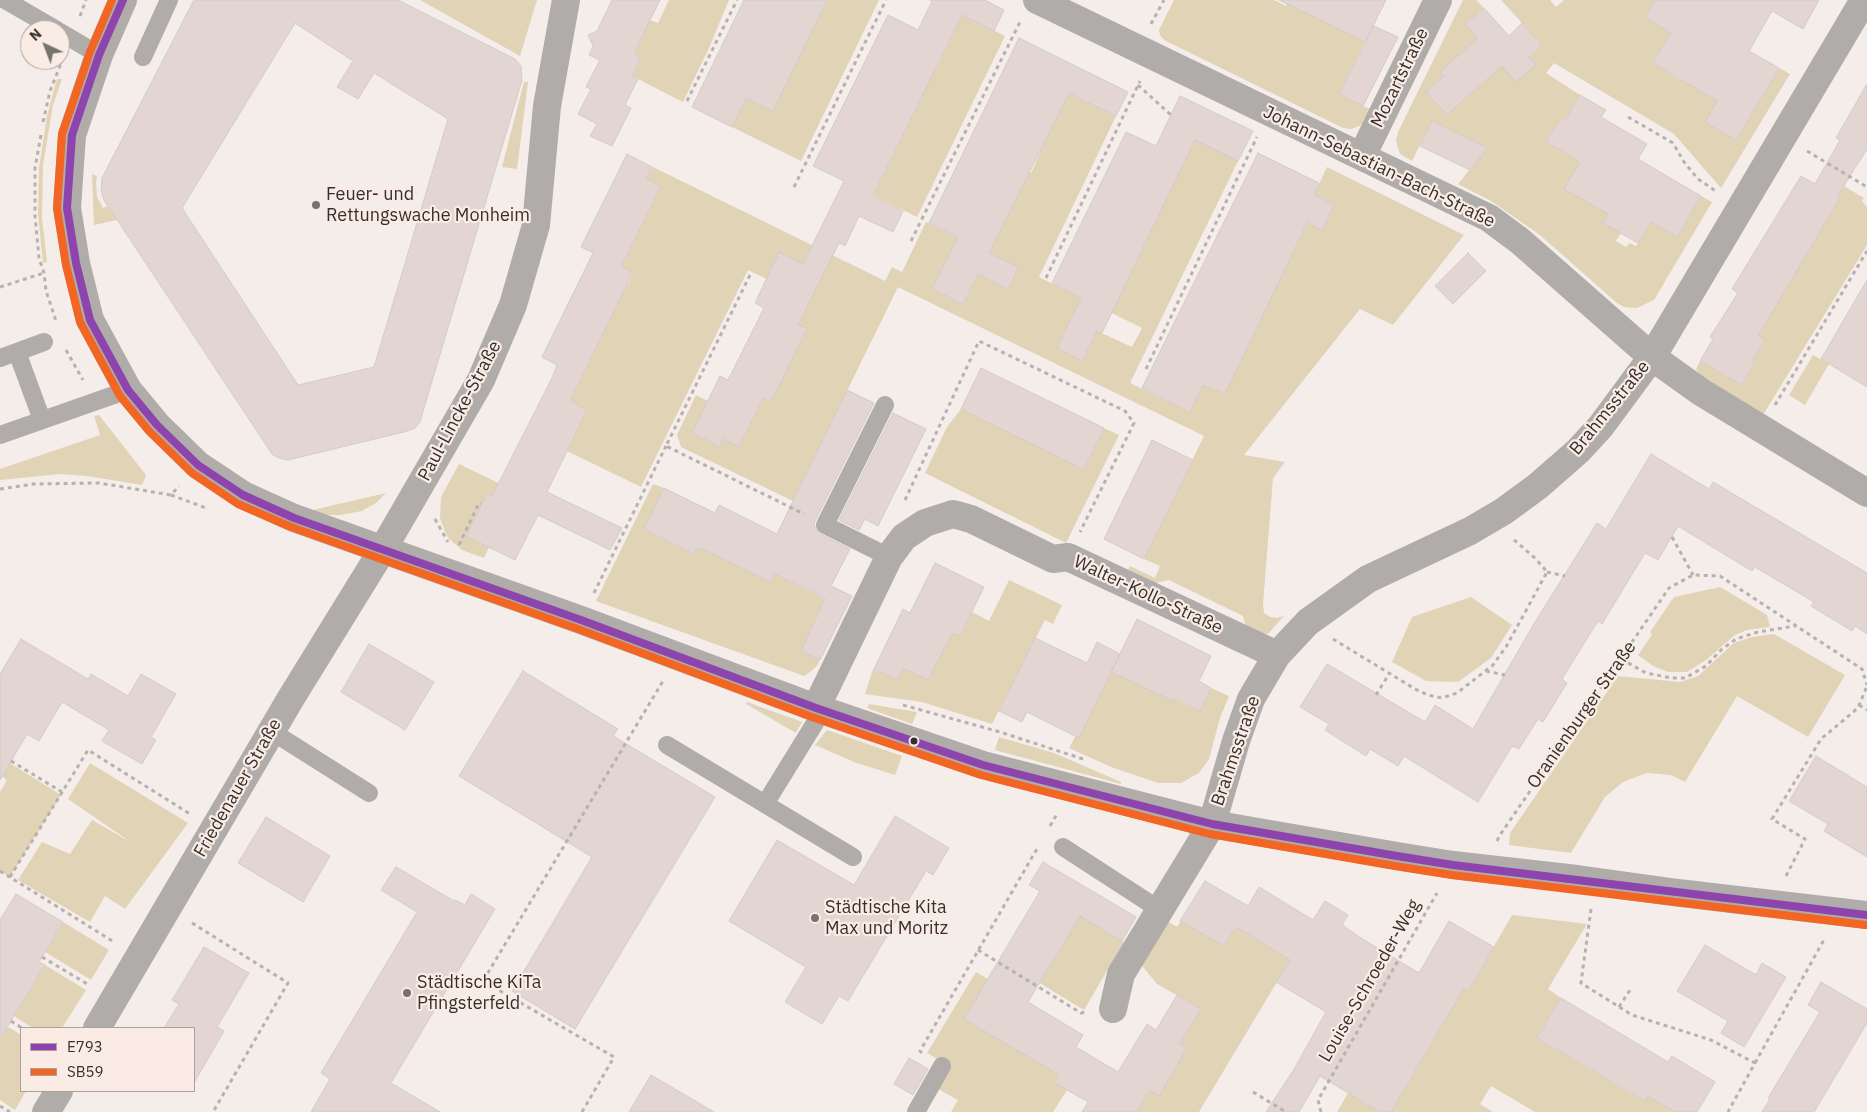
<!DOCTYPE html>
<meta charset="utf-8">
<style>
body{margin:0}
#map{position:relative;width:1867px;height:1112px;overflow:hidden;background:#f5ede9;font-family:"IBM Plex Sans",sans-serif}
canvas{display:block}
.legend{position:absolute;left:20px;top:1027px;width:175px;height:65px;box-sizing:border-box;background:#faece4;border:1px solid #aba19b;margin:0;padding:6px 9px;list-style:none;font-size:15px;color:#35302d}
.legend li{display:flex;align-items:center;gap:10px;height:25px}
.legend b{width:25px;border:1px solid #aba19b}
.north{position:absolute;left:20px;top:20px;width:50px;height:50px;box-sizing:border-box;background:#faece4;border:1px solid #aba19b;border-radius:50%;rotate:317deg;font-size:14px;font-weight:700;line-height:20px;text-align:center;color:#35302d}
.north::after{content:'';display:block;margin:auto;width:18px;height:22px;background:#78726f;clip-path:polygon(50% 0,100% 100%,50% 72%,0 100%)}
</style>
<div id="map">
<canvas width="1867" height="1112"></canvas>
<ul class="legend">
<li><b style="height:6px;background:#8e44ad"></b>E793</li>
<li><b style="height:6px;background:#f26522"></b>SB59</li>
</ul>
<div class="north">N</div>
</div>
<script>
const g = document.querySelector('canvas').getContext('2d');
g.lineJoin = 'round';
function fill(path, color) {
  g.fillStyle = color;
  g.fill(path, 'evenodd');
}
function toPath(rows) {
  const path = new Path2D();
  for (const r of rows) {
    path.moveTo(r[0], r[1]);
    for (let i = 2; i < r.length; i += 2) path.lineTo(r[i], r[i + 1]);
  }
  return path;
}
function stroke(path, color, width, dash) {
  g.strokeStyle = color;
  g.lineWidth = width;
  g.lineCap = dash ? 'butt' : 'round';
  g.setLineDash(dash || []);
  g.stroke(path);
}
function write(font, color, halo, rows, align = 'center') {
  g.font = font + ' "IBM Plex Sans",sans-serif';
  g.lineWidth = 4.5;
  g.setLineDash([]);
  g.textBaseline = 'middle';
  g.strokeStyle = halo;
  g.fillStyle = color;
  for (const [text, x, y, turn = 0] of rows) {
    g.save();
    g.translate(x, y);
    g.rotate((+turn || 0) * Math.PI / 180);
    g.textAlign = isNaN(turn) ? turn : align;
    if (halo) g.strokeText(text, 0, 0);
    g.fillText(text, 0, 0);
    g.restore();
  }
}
fill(toPath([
 [420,0,537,0,520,56],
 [669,0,729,0,709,48,683,102,632,76,640,61,635,51,650,20,658,23],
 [827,0,879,0,801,161,732,127,746,98,773,111],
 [1174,0,1274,0,1286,6,1287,4,1365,42,1339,94,1372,110,1366,121,1359,126,1351,129,1343,128,1164,40,1160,35,1159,30],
 [1463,0,1476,0,1484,8,1465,25,1478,38,1444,76,1426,92,1494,57,1529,57,1542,45,1501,0,1550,0,1556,7,1564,0,1656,0,1645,17,1674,34,1664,45,1653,63,1680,80,1697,53,1741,79,1706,122,1736,140,1779,68,1790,74,1721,188,1674,134,1554,63,1546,73,1580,95,1565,120,1561,118,1546,142,1580,162,1592,180,1621,233,1616,241,1626,247,1630,243,1636,246,1651,222,1677,237,1701,196,1712,202,1654,300,1637,308,1624,307,1617,303,1540,235,1491,201,1458,184,1487,148,1432,121,1412,161,1400,154,1396,141,1398,132],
 [962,15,1005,36,917,217,840,179,855,149,888,166,898,146,865,130,880,98,913,115,923,96,889,79,904,48,938,65],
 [57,79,62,79,53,105,43,165,42,218,47,262,43,263,38,213,39,168,47,116],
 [524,82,528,82,517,169,502,167],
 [1069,93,1116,116,1039,277,1077,296,1184,161,1200,130,1238,161,1130,383,1190,412,1203,385,1224,394,1307,223,1322,230,1334,204,1314,195,1327,167,1464,235,1393,325,1360,309,1244,455,1285,462,1273,478,1263,604,1264,613,1270,617,1277,618,1284,616,1268,634,1257,634,1247,631,1243,616,1169,580,1151,584,1127,572,1130,566,1155,578,1160,566,1144,559,1204,436,898,287,793,501,681,447,677,435,696,395,708,401,692,433,719,446,723,439,739,447,763,398,771,401,807,329,798,325,810,300,748,270,641,487,567,451,587,410,570,401,621,296,610,276,628,285,633,273,621,267,661,186,646,179,653,167,885,281,892,267,902,272,926,222,957,237,996,156,1031,173,1040,153,1005,136],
 [958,238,1018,267,1008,289,978,274,963,304,933,289],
 [1081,298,1142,328,1132,347,1097,331,1082,361,1057,348],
 [92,174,97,176,96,182,97,197,103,208,108,206,117,220,94,225],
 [1844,186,1864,198,1862,201,1867,207,1867,245,1763,415,1701,376,1696,369,1700,361,1742,385,1755,364,1752,362,1765,340,1756,335,1839,198,1837,197],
 [1813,355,1829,364,1805,405,1789,395],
 [961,409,1084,470,1104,428,1119,435,1066,543,925,473,947,427],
 [99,415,146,475,142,485,87,476,60,474,0,480,0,469,100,435,94,416],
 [459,464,542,504,536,518,487,494,466,536,489,547,484,558,462,550,449,539,445,532,440,518,441,497],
 [653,484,664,488,644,529,694,554,698,547,771,582,775,574,825,599,835,629,818,664,814,669,804,676,596,601],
 [386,493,376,503,362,511,340,515,325,515,313,510],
 [1009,580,1062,605,1053,624,1045,620,992,724,922,702,865,694,873,669,897,680,903,668,928,680,952,633,960,636,972,612,989,621],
 [1720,587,1767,615,1770,627,1747,630,1735,635,1706,660,1687,672,1668,672,1653,666,1638,655,1652,635,1650,632,1674,597],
 [1471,597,1512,625,1491,658,1458,682,1426,681,1392,662,1412,617],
 [1774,634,1845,675,1808,737,1737,696,1685,782,1671,775,1647,773,1623,782,1605,797,1571,853,1509,845,1510,833,1618,676,1680,682,1698,676,1734,643,1752,637],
 [1113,668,1156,693,1158,691,1199,711,1211,688,1229,696,1220,718,1209,759,1199,773,1181,783,1158,783,1111,767,1069,748],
 [747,702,802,722,796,733,746,704],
 [869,704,917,712,912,724,867,708],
 [827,730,902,756,895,775,854,762,815,745],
 [999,737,1054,753,1121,782,1121,784,995,750],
 [5,760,61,795,10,877,0,871,0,792,7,780,0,775,0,769],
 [90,763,188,823,125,909,105,896,90,922,18,880,42,842,70,854,92,820,132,843,68,799],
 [1053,899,1124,942,1084,1010,1000,959,1047,971,1073,927],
 [1512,915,1587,924,1548,989,1561,998,1537,1038,1644,1101,1648,1096,1675,1112,1535,1112,1491,1086,1480,1104,1493,1112,1391,1112,1464,988,1469,990],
 [1164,919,1177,927,1181,921,1224,946,1236,927,1278,952,1308,930,1199,1112,1136,1112,1201,1009,1157,984,1139,962],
 [63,922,109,950,91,980,45,952],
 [45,965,86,990,62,1028,33,1028,14,1016],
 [976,972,988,979,1059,1075,1055,1083,1067,1090,1053,1112,951,1112,958,1100,938,1089,951,1067,927,1053],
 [8,1027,21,1035,21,1091,26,1091,15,1110,0,1100,0,1039],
 [1348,1093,1380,1112,1337,1112]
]), '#e1d3b6');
const building = toPath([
 [194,0,398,0,515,59,521,66,522,80,424,408,420,422,415,428,408,431,288,460,279,458,272,454,104,200,101,190,102,178,194,0],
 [295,23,353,61,337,87,358,99,374,73,448,119,374,367,298,385,182,208,295,23],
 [612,0,660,0,635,51,640,60,632,76,638,79,625,105,631,108,612,146,590,136,597,124,578,114,591,89,586,87,600,60,589,55,593,46,588,35,597,31,612,0],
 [744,0,827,0,773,111,746,98,732,127,692,107,744,0],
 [930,0,985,0,1004,10,994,31,962,15,873,196,903,211,893,232,859,216,845,246,839,243,798,325,807,328,783,378,771,401,763,398,739,447,723,439,720,446,692,433,720,376,728,380,764,308,755,303,779,252,803,264,844,181,813,166,888,15,918,30,932,1,930,0],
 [1279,0,1386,0,1365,42,1279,0],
 [1656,0,1819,0,1803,29,1772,11,1749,51,1779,68,1736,140,1705,122,1717,101,1653,63,1671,33,1645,17,1656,0],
 [1484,8,1509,36,1522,23,1542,45,1529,57,1536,65,1516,82,1502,66,1447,115,1426,92,1444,76,1440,72,1478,38,1465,25,1484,8],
 [1374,26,1398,37,1363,106,1339,94,1374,26],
 [1019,38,1128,92,1116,116,1069,93,989,253,1019,267,1008,289,978,274,963,304,932,289,958,237,929,223,1019,38],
 [1867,84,1867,149,1837,197,1840,198,1758,336,1765,340,1752,362,1755,364,1742,385,1700,361,1713,339,1710,337,1738,293,1732,289,1801,176,1815,184,1840,140,1836,138,1867,84],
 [1580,95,1606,110,1601,117,1647,144,1638,159,1701,196,1677,237,1651,222,1638,243,1603,223,1608,214,1564,189,1580,162,1546,142,1561,118,1565,120,1580,95],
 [1180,96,1253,131,1238,161,1195,140,1102,333,1097,331,1082,361,1057,348,1081,298,1052,283,1126,132,1156,146,1180,96],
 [1432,121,1487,148,1470,170,1420,146,1432,121],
 [1258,153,1319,183,1314,195,1334,204,1322,230,1307,223,1225,394,1203,385,1190,412,1142,388,1258,153],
 [627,154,652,167,646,179,661,186,621,267,633,272,570,401,587,410,547,492,622,528,610,550,538,515,515,560,466,536,487,494,492,496,552,378,557,365,542,357,593,253,581,247,627,154],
 [1468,253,1486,271,1453,304,1435,286,1468,253],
 [1867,280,1867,387,1821,359,1867,280],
 [981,368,1104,428,1084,470,961,409,981,368],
 [847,390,874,403,815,521,814,526,820,534,850,549,831,586,852,596,820,660,801,651,825,598,775,574,771,582,698,547,694,554,644,529,664,488,715,513,719,505,777,534,847,390],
 [893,413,926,429,878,526,865,519,859,530,839,520,893,413],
 [1152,440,1193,460,1144,559,1104,539,1152,440],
 [1651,454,1709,489,1713,482,1867,573,1867,634,1855,626,1852,631,1811,606,1814,602,1755,567,1752,571,1678,526,1658,560,1645,553,1602,624,1598,621,1562,679,1567,683,1543,722,1538,719,1519,749,1512,746,1478,802,1404,756,1398,766,1370,749,1366,756,1325,730,1329,724,1300,707,1327,664,1425,722,1435,705,1473,729,1535,622,1597,523,1606,529,1651,454],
 [935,563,984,587,960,636,952,633,928,680,903,668,897,680,874,669,903,609,910,613,935,563],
 [1137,619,1211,656,1199,681,1211,688,1200,711,1176,699,1173,701,1111,672,1137,619],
 [1035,638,1087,663,1097,642,1120,654,1079,738,1027,712,1022,722,999,711,1035,638],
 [21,639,88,679,91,674,128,696,141,674,176,694,151,737,156,740,142,764,102,741,109,730,62,702,39,741,27,734,0,780,0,674,21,639],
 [369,644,434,682,405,730,341,692,369,644],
 [523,671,618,729,613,736,715,797,575,1029,512,991,592,857,459,776,523,671],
 [1816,756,1867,787,1867,857,1824,831,1828,824,1789,801,1816,756],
 [895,816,949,848,933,875,926,871,848,1001,839,996,822,1024,785,1002,806,967,729,921,777,840,854,885,895,816],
 [266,817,330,856,303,902,238,863,266,817],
 [1043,862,1136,917,1122,941,1080,916,1028,1002,1083,1035,1076,1047,1118,1072,1147,1024,1156,1030,1177,995,1201,1009,1180,1044,1187,1048,1159,1096,1149,1090,1136,1112,1082,1112,1088,1102,1055,1083,1059,1075,964,1019,1040,891,1029,885,1043,862],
 [396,867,454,901,455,900,465,905,471,894,495,909,391,1083,440,1112,311,1112,330,1079,321,1073,417,912,381,890,396,867],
 [1205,881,1248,906,1259,887,1313,920,1325,901,1348,915,1342,925,1361,938,1419,973,1449,921,1494,947,1469,990,1464,988,1391,1112,1380,1112,1320,1076,1299,1112,1266,1112,1293,1071,1326,1012,1276,982,1290,960,1236,927,1224,946,1180,921,1205,881],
 [16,894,63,922,39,962,45,965,0,1039,0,920,16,894],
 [1705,945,1756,975,1762,963,1786,977,1744,1047,1721,1033,1728,1021,1677,991,1705,945],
 [204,947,249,973,217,1027,224,1031,194,1083,194,1028,164,1028,179,1004,172,1000,204,947],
 [1821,982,1867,1009,1867,1023,1814,1112,1762,1112,1770,1099,1768,1098,1820,1012,1808,1005,1821,982],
 [1561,998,1668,1062,1672,1056,1715,1082,1697,1112,1675,1112,1648,1096,1645,1101,1537,1038,1561,998],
 [909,1058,928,1069,913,1095,894,1084,909,1058],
 [651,1075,714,1112,629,1112,651,1075]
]);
fill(building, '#e2d5d2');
stroke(building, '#d2ccc9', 1);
stroke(toPath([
 [80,16,86,0],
 [1151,24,1164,0],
 [1138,85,1171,115],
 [687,101,737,0],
 [1628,117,1673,143,1684,162,1698,179,1717,192],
 [43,122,50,91,62,61],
 [41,135,35,168,35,216,39,258,44,273,46,291,56,321],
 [1807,151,1867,187],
 [794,187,886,0],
 [911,241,1020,22],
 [750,275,666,446,804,514],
 [1046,278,1140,81],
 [0,287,44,273],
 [66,350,83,380],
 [1146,369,1257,137],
 [1775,405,1867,251],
 [0,489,34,484,99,483,171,495,179,486],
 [171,495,206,508],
 [905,500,979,341,1125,411,1134,423,1080,532],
 [435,519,448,542],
 [1672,537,1693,575],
 [459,545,479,503,481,504],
 [1547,572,1565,576],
 [594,593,666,446],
 [1333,639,1415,689,1428,695,1442,698,1457,693,1493,665,1506,647,1547,572,1536,559,1513,539],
 [1621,659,1646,673,1672,678,1685,678,1706,666,1721,650,1736,639,1758,632,1795,626],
 [1486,671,1505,675],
 [1376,695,1389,674],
 [903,705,1000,732,1083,759],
 [1859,705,1867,710],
 [11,761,62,792],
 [1050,826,1057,814],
 [1497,841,1500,835,1669,588,1693,575,1720,576,1862,669,1867,685],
 [0,871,114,942],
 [1786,876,1805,839,1772,819,1821,739,1858,708,1867,686],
 [10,877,88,750,190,814],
 [1591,909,1581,983,1632,1015,1711,1040,1755,1063,1728,1112],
 [192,923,288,983,213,1112],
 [978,950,1081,1013,1085,1012],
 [42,957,89,985],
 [1619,1007,1632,987],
 [11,1021,22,1028],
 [922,1053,920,1051,1038,847],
 [1755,1063,1825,938],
 [1253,1092,1286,1112],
 [0,1106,10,1112],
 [582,1112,614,1057,483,981,663,681],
 [1321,1112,1318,1100,1437,893]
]), '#b6b2b0', 3, [4, 4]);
stroke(toPath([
 [5,0,57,30],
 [60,32,99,55],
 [143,57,169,0],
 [17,352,44,342],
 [0,358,17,352,42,420],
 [885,405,825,525,889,557],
 [0,435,128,390],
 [271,731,369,793],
 [667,745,765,804,823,710],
 [765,804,853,857],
 [1063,847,1160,910],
 [916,1112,942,1066]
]), '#afacaa', 18);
stroke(toPath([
 [123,0,99,55,72,135,67,208,76,263,90,320,128,390,157,425,198,465,243,495,294,518,581,620,816,708,983,765,1212,824,1397,856,1453,865,1577,879,1671,892,1867,915],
 [1037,0,1489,218,1520,241,1652,357,1701,392,1867,493],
 [1362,156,1438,0],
 [816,708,889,557,904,537,925,523,953,514,971,519,1053,559,1068,557,1277,655],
 [1113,1009,1121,974,1212,824,1236,741,1251,699,1277,655,1308,622,1368,579,1470,531,1504,511,1538,486,1578,451,1601,426,1652,357,1864,0],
 [97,1028,291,698,383,549,481,380,513,305,536,225,547,106,566,0],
 [46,1112,59,1091]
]), '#afacaa', 28);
stroke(toPath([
 [123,0,99,55,72,135,67,208,76,263,90,320,128,390,157,425,198,465,243,495,294,518,581,620,816,708,983,765,1212,824,1397,856,1453,865,1867,915]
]), '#8e44ad', 8);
stroke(toPath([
 [112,0,90,52,62,134,57,208,66,265,80,322,120,396,149,431,192,473,238,504,291,527,578,629,812,717,981,775,1210,834,1395,866,1452,875,1866,925]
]), '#f26522', 8);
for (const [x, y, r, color] of [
 [316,205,5,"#78726f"],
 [914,741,4.5,"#35302d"],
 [815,918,5,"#78726f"],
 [407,993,5,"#78726f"]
]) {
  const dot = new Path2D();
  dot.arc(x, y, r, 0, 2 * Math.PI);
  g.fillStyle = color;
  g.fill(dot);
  stroke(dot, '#faece4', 2);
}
write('18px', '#35302d', '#faece4', [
 ["Mozartstraße",1400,78,-64],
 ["Johann-Sebastian-Bach-Straße",1379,167,26],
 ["Brahmsstraße",1610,408,-51],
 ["Paul-Lincke-Straße",460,411,-62],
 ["Walter-Kollo-Straße",1148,595,25],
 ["Oranienburger Straße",1582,715,-55],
 ["Brahmsstraße",1236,751,-71],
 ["Friedenauer Straße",238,788,-60],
 ["Louise-Schroeder-Weg",1370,981,-60]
]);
write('18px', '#35302d', '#faece4', [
 ["Feuer- und",326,195],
 ["Rettungswache Monheim",326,216],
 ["Städtische Kita",825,908],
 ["Max und Moritz",825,929],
 ["Städtische KiTa",417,983],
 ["Pfingsterfeld",417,1004]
], 'left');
</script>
